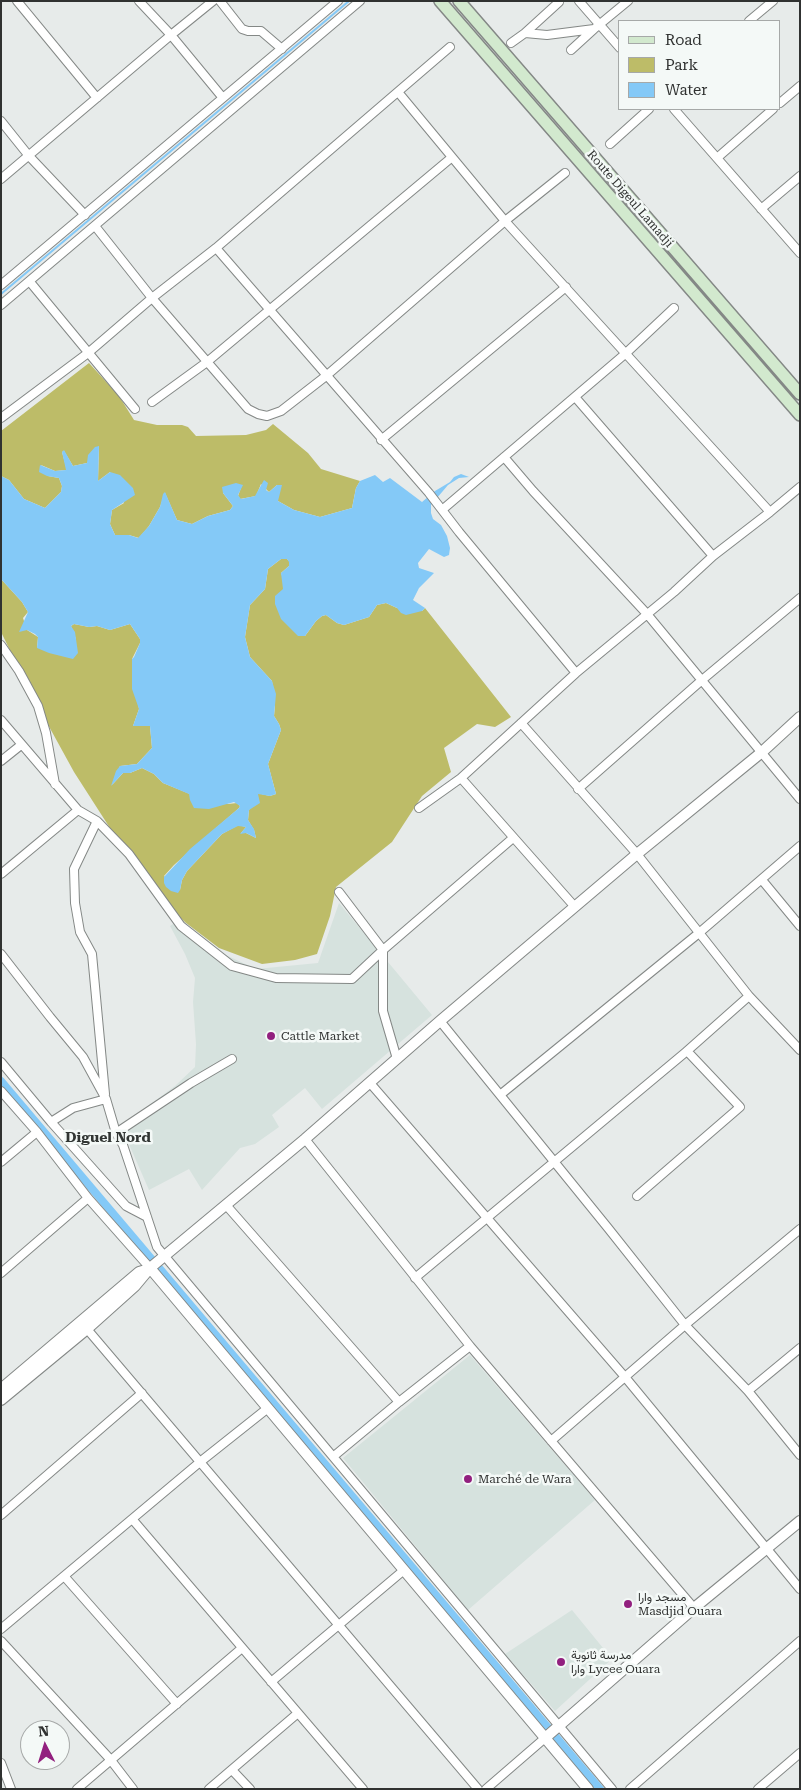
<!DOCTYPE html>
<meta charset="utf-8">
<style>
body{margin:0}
#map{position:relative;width:801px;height:1790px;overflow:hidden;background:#e7ebea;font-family:"Roboto Serif",serif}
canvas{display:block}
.frame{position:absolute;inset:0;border:2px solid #303231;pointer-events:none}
.legend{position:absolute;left:618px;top:20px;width:162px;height:90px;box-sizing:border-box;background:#f4f9f7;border:1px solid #a6a9a8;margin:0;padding:6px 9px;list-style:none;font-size:15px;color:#303231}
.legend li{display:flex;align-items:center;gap:10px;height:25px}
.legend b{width:25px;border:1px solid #a6a9a8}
.north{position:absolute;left:20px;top:1720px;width:50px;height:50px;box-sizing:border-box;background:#f4f9f7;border:1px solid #a6a9a8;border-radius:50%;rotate:355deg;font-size:14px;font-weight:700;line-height:20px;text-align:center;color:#303231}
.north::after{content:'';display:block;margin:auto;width:18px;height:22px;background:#92207f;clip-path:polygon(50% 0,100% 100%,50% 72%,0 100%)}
</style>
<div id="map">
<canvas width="801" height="1790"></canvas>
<div class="frame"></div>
<ul class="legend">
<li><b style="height:6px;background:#d2e9ce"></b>Road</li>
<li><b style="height:14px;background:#bdbc68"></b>Park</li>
<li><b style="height:14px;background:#84c9f7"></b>Water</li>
</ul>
<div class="north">N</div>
</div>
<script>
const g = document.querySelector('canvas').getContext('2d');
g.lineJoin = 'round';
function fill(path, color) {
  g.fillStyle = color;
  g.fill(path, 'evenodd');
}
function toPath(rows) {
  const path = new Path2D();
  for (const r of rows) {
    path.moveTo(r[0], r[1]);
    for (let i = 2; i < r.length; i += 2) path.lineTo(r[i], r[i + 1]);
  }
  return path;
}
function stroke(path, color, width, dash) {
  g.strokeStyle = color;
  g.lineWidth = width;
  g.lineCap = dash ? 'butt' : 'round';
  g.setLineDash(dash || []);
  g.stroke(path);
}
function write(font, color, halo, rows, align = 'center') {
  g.font = font + ' "Roboto Serif",Vazirmatn,serif';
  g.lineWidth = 5;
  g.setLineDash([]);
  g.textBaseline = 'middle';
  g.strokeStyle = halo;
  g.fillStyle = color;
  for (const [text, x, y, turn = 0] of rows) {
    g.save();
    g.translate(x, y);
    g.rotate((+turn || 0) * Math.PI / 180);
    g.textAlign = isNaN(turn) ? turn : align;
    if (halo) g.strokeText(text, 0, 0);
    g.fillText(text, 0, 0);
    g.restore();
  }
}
fill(toPath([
 [339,903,432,1015,322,1109,305,1088,272,1115,279,1127,255,1144,240,1148,202,1190,189,1169,149,1190,121,1126,175,1086,195,1067,196,1044,193,1002,195,978,185,954,170,926,181,919,215,950,256,969,318,963],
 [470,1355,595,1500,468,1610,343,1458],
 [572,1610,612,1659,555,1711,505,1654]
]), '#d6e2de');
fill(toPath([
 [89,363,119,396,134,420,157,425,182,425,188,427,196,436,246,435,266,430,273,424,308,453,321,469,360,481,356,488,352,508,320,517,294,510,278,501,277,485,269,492,261,484,256,496,240,499,238,496,242,485,223,493,233,506,230,510,208,516,192,524,177,520,165,493,160,507,149,526,139,538,129,535,115,535,110,524,112,510,124,503,110,472,98,481,99,446,87,463,73,466,64,451,62,452,67,470,55,471,41,465,48,476,59,478,62,486,61,492,45,508,24,499,9,480,1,476,1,431],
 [281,559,287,559,290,562,289,566,281,573,305,636,316,621,322,616,326,615,337,623,344,625,369,617,377,605,386,603,397,608,422,611,425,608,511,717,495,727,477,724,444,748,451,772,422,796,392,842,336,887,330,916,317,954,295,960,262,964,219,948,186,923,154,892,126,853,74,772,35,701,2,634,1,579,22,602,28,612,23,618,27,630,38,637,37,648,76,639,71,626,74,624,89,627,97,626,110,630,130,624,140,639,140,643,132,659,139,709,133,726,150,726,152,748,137,764,120,766,112,785,123,773,130,773,142,768,154,774,163,783,190,794,228,804,237,803,240,806,239,808,174,865,164,876,180,890,182,880,187,871,222,834,238,825,246,827,241,833,246,833,256,838,254,830,248,820,249,810,257,793,270,796,276,794,268,764,281,730,279,724,274,716,275,706,272,681,250,657,245,637,250,605,265,589,268,569]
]), '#bdbc68');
fill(toPath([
 [99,446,98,481,110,472,120,475,133,488,135,495,112,510,110,524,115,535,129,535,138,538,149,526,160,507,163,494,165,492,177,520,192,524,208,516,230,510,233,506,223,493,222,487,236,483,243,485,238,495,241,499,255,496,264,480,268,483,266,490,269,492,277,485,282,485,278,501,294,510,320,517,352,508,356,488,360,481,375,475,383,482,390,478,422,502,435,491,450,482,454,477,461,474,469,477,459,478,448,485,431,505,431,513,433,519,441,525,447,536,450,548,449,555,444,557,429,549,418,563,419,568,434,573,419,588,413,600,425,608,422,611,406,615,401,613,397,608,386,603,377,605,369,617,344,625,337,623,326,615,322,616,316,621,305,636,298,636,281,619,275,604,275,596,283,589,281,573,289,566,289,562,287,559,281,559,268,569,265,589,250,605,245,637,250,657,272,681,276,694,274,716,279,724,281,730,268,764,276,794,270,796,258,794,260,803,249,810,248,820,254,829,256,838,246,833,240,834,246,827,238,826,222,834,187,871,182,880,180,890,178,893,171,891,166,887,164,883,164,877,190,849,239,808,240,806,234,802,209,809,194,808,190,800,189,794,163,783,154,774,142,768,130,773,123,773,111,786,116,771,120,766,137,764,152,748,150,726,133,726,139,709,132,689,132,659,134,657,140,643,140,639,130,624,110,630,97,626,89,627,74,624,71,626,75,632,78,653,73,659,49,653,37,648,38,637,35,634,27,630,19,632,28,612,22,602,1,579,1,476,9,480,24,499,45,508,61,492,62,486,59,478,47,476,39,472,40,465,55,471,66,470,62,452,64,450,73,466,87,463,88,455,95,447]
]), '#84c9f7');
stroke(toPath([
 [1,294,349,1]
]), '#84c9f7', 2);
stroke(toPath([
 [1,1081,600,1789]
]), '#84c9f7', 8);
const minor = toPath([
 [17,1,97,98],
 [139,1,171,35,223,98],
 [220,1,242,29,248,31,261,31,282,49],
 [579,1,620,48],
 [749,21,773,1],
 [525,33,559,2],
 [511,43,525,33,547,35,594,29,628,1],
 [571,50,594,29],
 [398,92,505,221,770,512],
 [780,103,800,86],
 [674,109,800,253],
 [1,121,29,156,85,215],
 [610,144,649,109],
 [717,158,773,109],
 [1,179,171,35,213,1],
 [761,209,800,176],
 [95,226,152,298,248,409,258,414,267,416,281,411,326,376,505,221,565,173],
 [216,248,429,493,459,532,576,673],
 [30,282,135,409],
 [1,285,338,1],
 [1,305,360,1],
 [575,397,713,556],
 [152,402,207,362,451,158],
 [1,418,88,353,152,298,216,248,450,47],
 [381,440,566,287],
 [504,457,533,491,647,614,800,799],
 [442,510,625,354,674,308],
 [1,645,19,671,38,706,46,733,55,784],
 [1,720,78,810,97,821,129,854,181,926,232,966,276,978,352,979,383,950,339,892],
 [521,723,637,854,749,996,800,1050],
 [1,761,21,745],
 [578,789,702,680,800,598],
 [419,808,461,778],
 [97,821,74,869,75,903,80,932,92,954,105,1094],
 [1,874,78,810],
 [762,880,800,926],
 [575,907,461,778,576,673,674,592,713,556,770,512,800,487],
 [1,954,50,1017,83,1057,106,1099,116,1133,123,1145,157,1247,612,1789],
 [440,1021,608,1228,685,1325,748,1391,800,1455],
 [397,1059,383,1011,383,950,513,838],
 [1,1062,51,1122,126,1206,147,1217],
 [370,1083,625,1377,800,1589],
 [1,1091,37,1132,88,1198,150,1268],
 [500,1095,699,933,800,846],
 [51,1122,73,1108,106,1099],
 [116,1133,191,1083,232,1059],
 [305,1139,470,1346,694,1608],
 [1,1162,37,1132],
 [637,1196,740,1107,687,1051],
 [226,1205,399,1402],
 [1,1273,88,1198],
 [415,1278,687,1051,749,996],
 [87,1329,478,1789],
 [748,1391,800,1348],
 [551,1441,685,1325,800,1229],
 [334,1456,399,1402,470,1346],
 [1,1515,142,1393],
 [133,1520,363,1789],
 [64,1576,177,1704],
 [1,1629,200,1462,268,1408],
 [1,1641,110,1759,133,1789],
 [271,1682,404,1570],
 [1,1763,11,1789],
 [232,1770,250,1789],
 [77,1789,242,1648],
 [209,1789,298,1713],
 [486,1789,545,1738],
 [630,1789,800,1641],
 [758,1789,800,1753]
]);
const tertiary = toPath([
 [150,1268,588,1789],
 [1,1389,139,1272,149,1269],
 [1,1400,87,1329,135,1286,150,1268,305,1139,440,1021,637,854,762,752,800,717],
 [545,1738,694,1608,800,1521]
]);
const secondary = toPath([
 [440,1,800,415],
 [459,1,800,394]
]);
stroke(minor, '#848886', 10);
stroke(tertiary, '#848886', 12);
stroke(secondary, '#848886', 14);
stroke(minor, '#fff', 8);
stroke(tertiary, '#fff', 10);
stroke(secondary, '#d2e9ce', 11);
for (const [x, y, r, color] of [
 [271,1036,5,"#92207f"],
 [468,1479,5,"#92207f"],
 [628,1604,5,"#92207f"],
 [561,1662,5,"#92207f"]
]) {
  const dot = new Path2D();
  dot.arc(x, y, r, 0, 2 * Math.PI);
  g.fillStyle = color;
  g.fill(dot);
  stroke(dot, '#f4f9f7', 2);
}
write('12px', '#303231', '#f4f9f7', [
 ["Route Digeul Lamadji",630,199,49]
]);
write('12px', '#303231', '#f4f9f7', [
 ["Cattle Market",281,1036],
 ["Marché de Wara",478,1479],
 ["مسجد وارا",638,1597],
 ["Masdjid Ouara",638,1611],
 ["مدرسة ثانوية",571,1655],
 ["وارا Lycee Ouara",571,1669]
], 'left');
write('bold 14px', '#323634', '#f4f9f7', [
 ["Diguel Nord",108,1138]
]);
</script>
